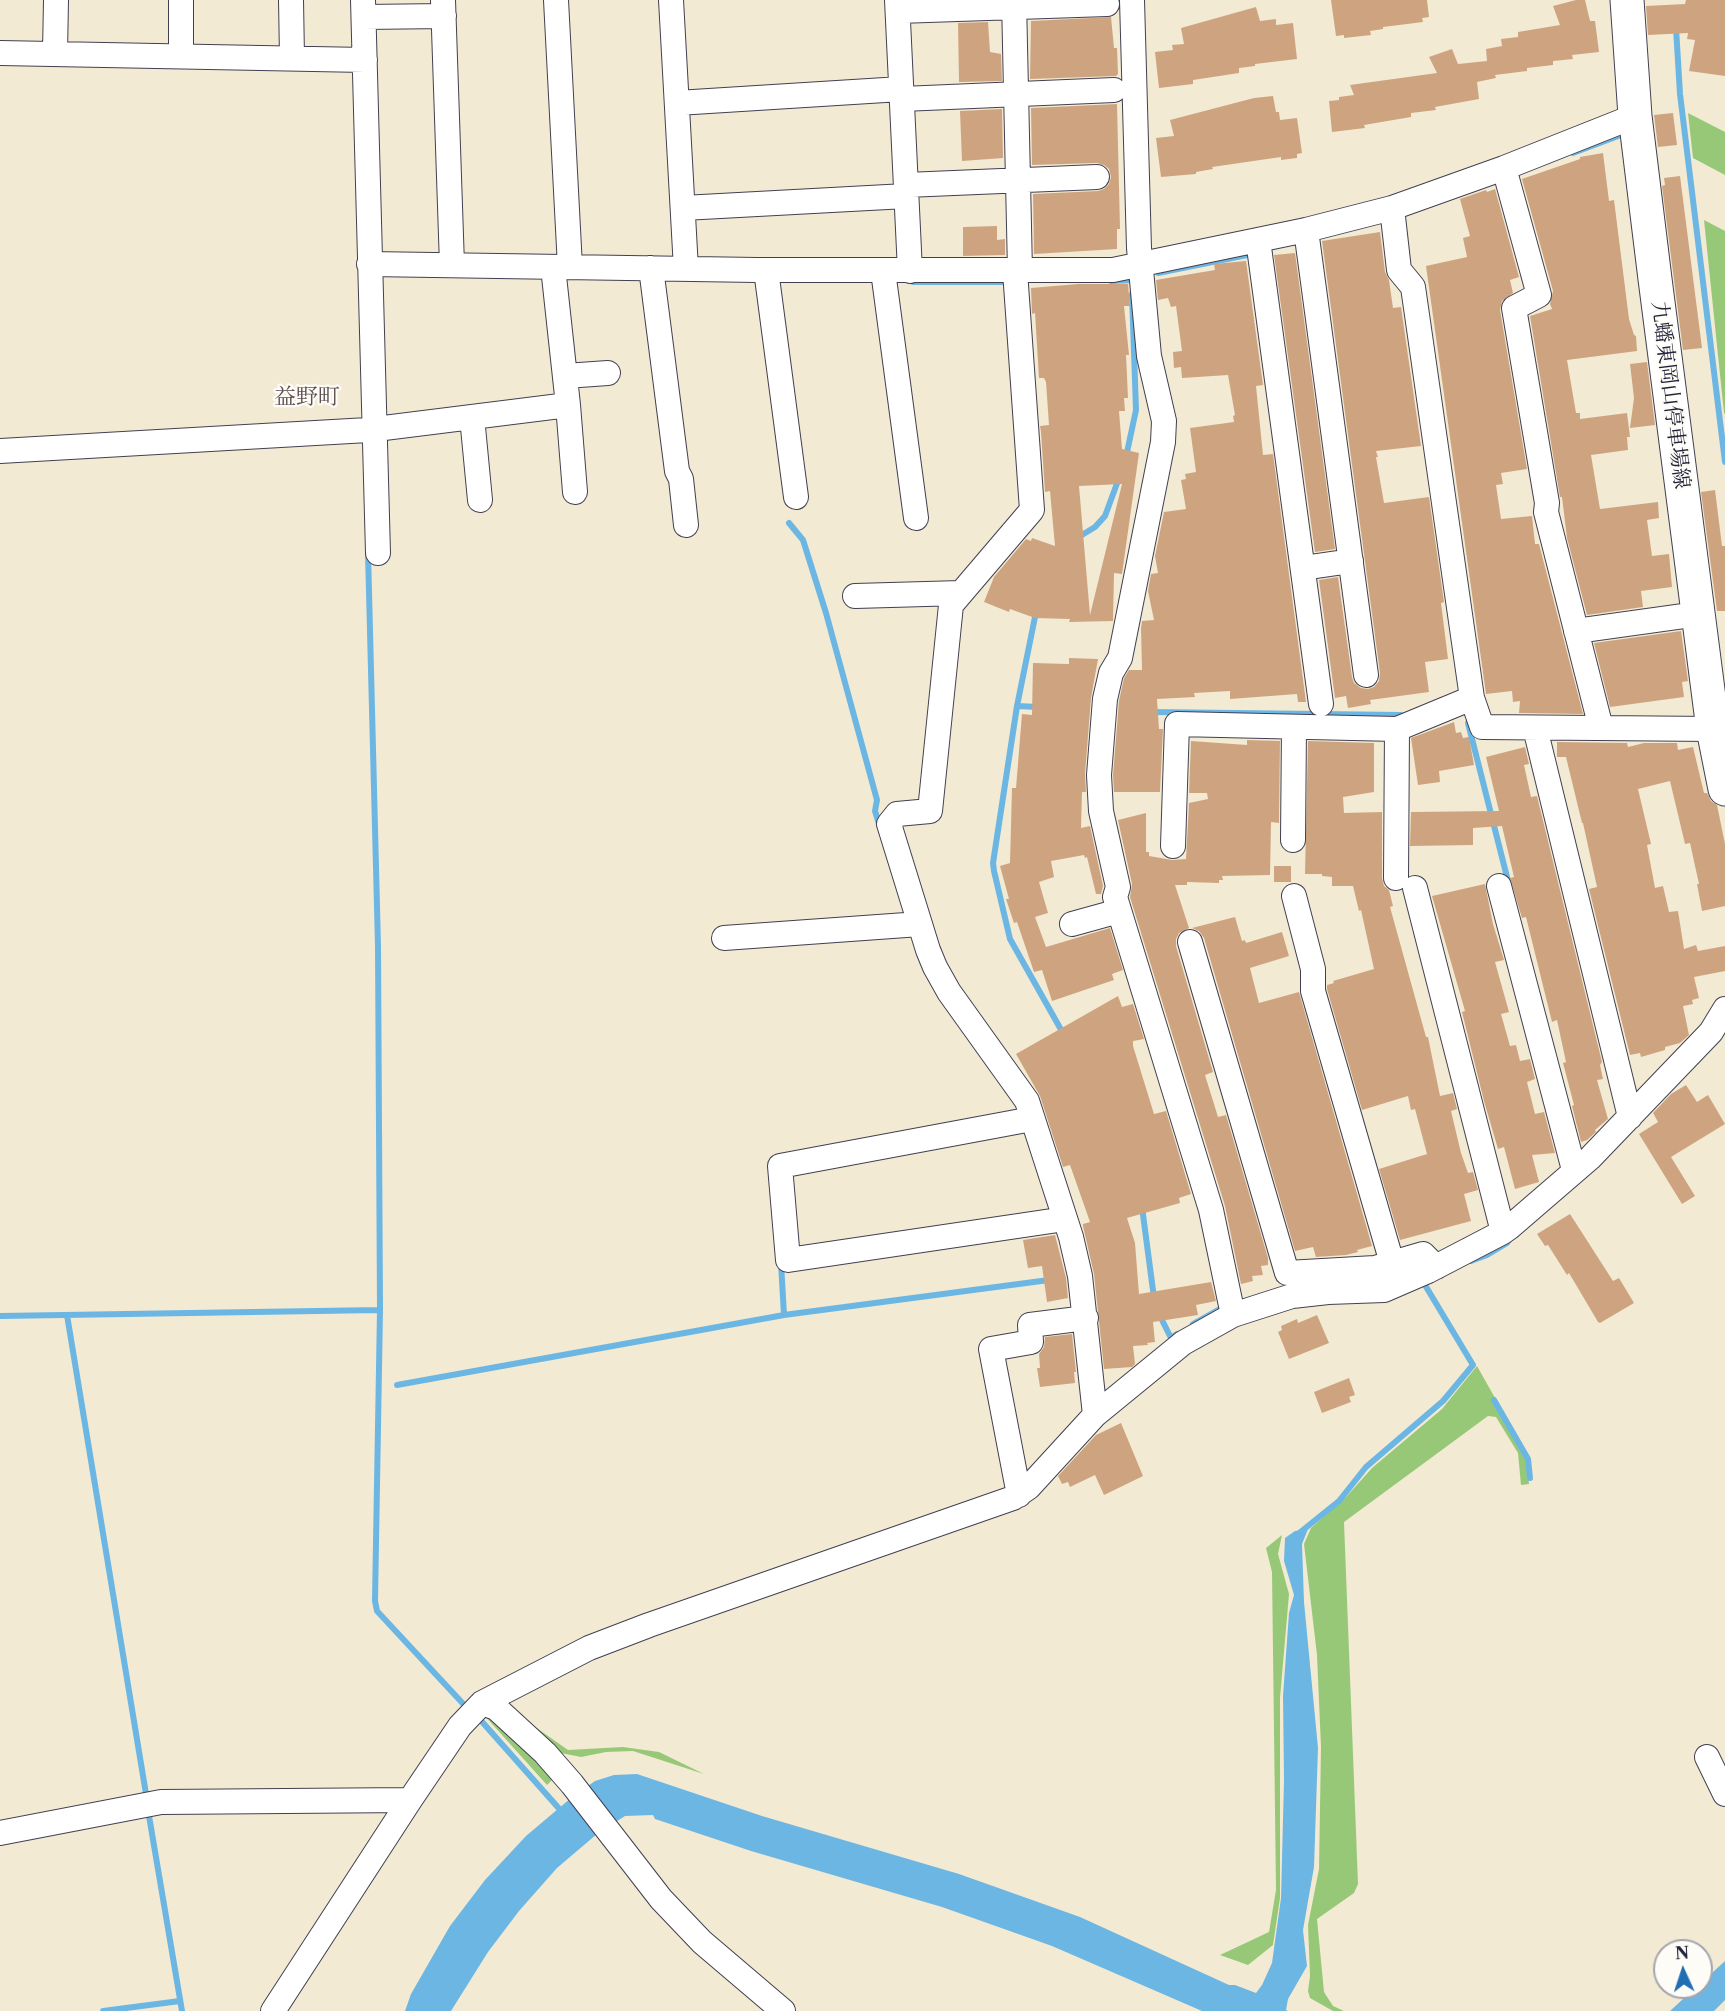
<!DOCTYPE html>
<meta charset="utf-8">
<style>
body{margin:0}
#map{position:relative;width:1725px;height:2011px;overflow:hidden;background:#f3ead3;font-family:"Libre Caslon Text",serif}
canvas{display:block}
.north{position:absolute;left:1653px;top:1939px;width:60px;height:60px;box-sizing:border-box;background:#fdfcf7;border:2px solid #a5a5ac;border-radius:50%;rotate:357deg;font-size:16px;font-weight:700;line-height:24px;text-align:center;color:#22223b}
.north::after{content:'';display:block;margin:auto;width:21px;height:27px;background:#1f6fb2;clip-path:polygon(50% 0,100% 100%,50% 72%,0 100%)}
</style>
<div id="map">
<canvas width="1725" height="2011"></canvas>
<div class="north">N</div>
</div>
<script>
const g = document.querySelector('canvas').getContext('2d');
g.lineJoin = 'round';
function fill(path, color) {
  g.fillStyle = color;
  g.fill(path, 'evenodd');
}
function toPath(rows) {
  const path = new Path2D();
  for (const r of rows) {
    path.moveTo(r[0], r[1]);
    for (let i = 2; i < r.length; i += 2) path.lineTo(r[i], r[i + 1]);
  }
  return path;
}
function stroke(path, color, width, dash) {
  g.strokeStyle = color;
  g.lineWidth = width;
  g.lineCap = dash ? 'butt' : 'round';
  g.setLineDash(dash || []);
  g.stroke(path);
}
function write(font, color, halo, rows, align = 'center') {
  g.font = font + ' "Libre Caslon Text","Noto Serif JP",serif';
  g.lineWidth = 4.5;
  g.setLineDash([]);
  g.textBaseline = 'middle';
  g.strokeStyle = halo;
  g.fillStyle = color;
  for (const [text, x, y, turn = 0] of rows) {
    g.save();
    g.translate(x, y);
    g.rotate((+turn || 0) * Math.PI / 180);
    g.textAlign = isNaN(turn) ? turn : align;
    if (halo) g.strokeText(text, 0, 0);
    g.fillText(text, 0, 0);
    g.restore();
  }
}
fill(toPath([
 [1688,113,1725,132,1725,175,1693,158],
 [1704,220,1725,231,1725,414,1724,413],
 [1477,1366,1495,1398,1492,1401,1527,1462,1529,1484,1521,1485,1518,1453,1496,1417,1488,1416,1344,1522,1358,1884,1354,1893,1317,1919,1324,1992,1333,2006,1344,2011,1333,2011,1310,1998,1308,1991,1310,1976,1308,1925,1319,1869,1321,1747,1317,1655,1304,1544,1311,1528,1347,1496,1372,1468,1442,1409],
 [1282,1535,1278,1554,1289,1594,1280,1698,1280,1898,1273,1945,1248,1965,1220,1955,1269,1932,1276,1890,1272,1572,1266,1548],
 [504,1705,568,1750,623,1747,659,1752,704,1774,633,1751,606,1752,581,1757,561,1753],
 [490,1713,546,1761,553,1779,547,1785,484,1715]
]), '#97c878');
fill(toPath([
 [1308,1529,1302,1544,1304,1602,1318,1748,1314,1867,1303,1930,1307,1966,1288,1999,1286,2010,1288,2011,1202,2011,1052,1946,942,1907,751,1851,655,1819,653,1815,625,1816,597,1834,557,1868,519,1911,488,1952,451,2011,405,2011,411,1994,450,1926,485,1880,526,1836,571,1798,595,1781,614,1775,637,1774,762,1816,959,1874,1080,1917,1229,1985,1235,1985,1256,1993,1262,1985,1272,1963,1281,1898,1284,1780,1283,1696,1289,1613,1294,1595,1284,1561,1285,1538,1295,1531],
 [1725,1961,1725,2000,1714,2011,1670,2011,1696,1987,1701,1987,1701,1983]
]), '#6cb6e4');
stroke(toPath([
 [1676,28,1680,94,1725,462],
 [1573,153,1621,135],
 [1158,273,1252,254],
 [1111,281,1135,280],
 [913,282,1011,282],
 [1126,457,1136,410,1132,294],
 [789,523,803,540,826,613,877,800,875,811,880,827],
 [1077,538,1095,527,1105,516,1119,478],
 [368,552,378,946,380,1310,375,1601,377,1611,468,1709],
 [1036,612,1017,706,993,863,994,871,1010,939,1064,1035],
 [1017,706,1038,707],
 [1150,712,1401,715],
 [1468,723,1509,885],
 [1142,1207,1154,1298],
 [1471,1261,1487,1255,1507,1243],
 [781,1263,784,1315],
 [1159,1314,1171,1338,1177,1334],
 [67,1315,147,1800],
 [0,1316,380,1310],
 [1193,1324,1218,1310],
 [397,1385,784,1315,1049,1280],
 [1494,1400,1528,1459,1530,1478],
 [1298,1534,1339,1501,1366,1467,1443,1401,1473,1365,1422,1280],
 [476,1715,563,1813],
 [148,1810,182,2011],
 [103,2011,180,2001]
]), '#6cb6e4', 6);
fill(toPath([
 [1331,0,1427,0,1429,17,1422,18,1423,22,1383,27,1383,29,1370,31,1371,35,1344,38,1344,35,1336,36],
 [1576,0,1585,0,1590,21,1595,21,1599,52,1572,55,1573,59,1553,61,1553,65,1527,68,1527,71,1495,75,1496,78,1477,82,1479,99,1435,107,1436,110,1411,113,1411,117,1364,125,1365,128,1332,132,1329,101,1339,100,1339,97,1354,95,1350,85,1437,73,1429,57,1452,49,1458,64,1487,61,1486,49,1502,46,1501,39,1518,37,1518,32,1560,25,1553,6],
 [1686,0,1725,0,1725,76,1689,71,1695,40,1687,39,1688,33,1648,35,1646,6,1685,4],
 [1256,7,1260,21,1276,19,1276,25,1293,23,1297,59,1255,64,1255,66,1239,68,1239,73,1193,80,1193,84,1159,88,1155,52,1173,50,1172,45,1184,44,1181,28],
 [1111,17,1114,48,1117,48,1118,74,1116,76,1030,79,1031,21],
 [988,22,990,52,1001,54,1002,81,959,82,958,23],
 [1273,96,1276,112,1279,112,1280,120,1297,118,1302,153,1297,154,1297,158,1281,160,1281,157,1212,167,1213,169,1196,172,1196,174,1161,177,1156,138,1174,136,1170,120,1254,98],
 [1117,104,1120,229,1117,229,1117,249,1034,254,1033,194,1098,191,1104,189,1109,184,1111,177,1109,169,1104,165,1097,163,1032,165,1031,108],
 [1002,109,1003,158,962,161,960,111],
 [1673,113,1677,145,1658,147,1654,115],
 [1603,153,1609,201,1614,200,1629,319,1634,335,1636,336,1637,351,1567,360,1576,413,1580,413,1580,419,1627,413,1630,437,1627,437,1628,450,1591,455,1600,509,1658,502,1659,518,1647,520,1652,556,1669,554,1672,587,1641,591,1643,607,1587,615,1567,538,1562,497,1560,497,1530,316,1552,309,1550,304,1553,291,1522,179,1580,159,1580,157],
 [1680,176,1702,348,1683,350,1662,186,1665,185,1664,178],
 [1495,189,1519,277,1510,280,1513,293,1502,301,1500,310,1527,469,1501,473,1503,484,1496,485,1501,519,1532,516,1535,544,1539,544,1583,714,1519,713,1520,701,1513,702,1512,691,1486,694,1426,266,1467,257,1463,238,1470,236,1460,199,1486,190,1487,192],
 [997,226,997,240,1005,239,1005,255,963,256,963,227],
 [1380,232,1385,272,1389,280,1393,308,1401,307,1421,446,1376,451,1378,457,1376,457,1384,503,1429,497,1444,602,1441,603,1448,659,1425,662,1429,692,1370,700,1371,704,1348,708,1346,696,1335,698,1319,580,1338,577,1352,677,1354,683,1361,688,1368,689,1374,687,1379,681,1380,673,1322,241],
 [1295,253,1335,549,1315,552,1274,255],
 [1246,261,1263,385,1256,386,1263,455,1273,454,1306,702,1298,702,1297,694,1230,699,1230,691,1194,693,1195,697,1157,699,1159,729,1163,729,1160,792,1114,792,1113,775,1119,701,1124,678,1129,670,1142,670,1141,628,1142,621,1154,620,1148,591,1151,574,1158,573,1155,556,1164,512,1186,509,1181,480,1186,479,1185,474,1196,472,1190,428,1234,422,1233,416,1235,415,1228,375,1182,378,1181,367,1174,368,1173,352,1182,351,1176,306,1171,307,1168,298,1158,300,1156,280,1215,270,1214,264],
 [1078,284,1128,284,1130,306,1124,306,1129,355,1126,355,1128,398,1124,398,1125,411,1119,411,1122,449,1139,453,1122,574,1114,573,1113,621,1069,622,1070,619,1035,618,1010,609,1009,612,984,602,994,577,1026,539,1031,541,1032,538,1055,546,1050,491,1045,492,1041,432,1040,426,1049,425,1046,382,1044,378,1039,378,1035,313,1032,314,1031,288],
 [1122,484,1101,570,1090,615,1079,486],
 [1647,362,1655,425,1630,428,1634,398,1630,364],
 [1715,490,1722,546,1725,546,1725,611,1717,611,1701,492],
 [1681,631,1688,681,1682,682,1684,697,1610,707,1594,643],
 [1069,658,1098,659,1091,698,1085,774,1086,792,1082,792,1081,828,1090,826,1103,886,1101,894,1096,894,1087,857,1085,858,1084,855,1051,861,1054,877,1039,882,1048,913,1035,917,1046,947,1110,928,1123,970,1112,974,1114,980,1052,1001,1042,970,1034,972,1017,922,1014,923,1006,899,1009,899,1000,866,1010,863,1012,788,1016,788,1022,714,1032,715,1033,663,1069,664],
 [1454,722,1456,733,1461,732,1463,738,1469,737,1474,765,1439,771,1440,782,1418,785,1411,738],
 [1247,740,1280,741,1279,823,1271,822,1270,875,1222,876,1223,880,1219,880,1219,883,1187,882,1187,885,1175,885,1189,928,1179,933,1176,939,1176,946,1213,1072,1205,1075,1218,1117,1226,1115,1268,1258,1268,1265,1261,1266,1263,1275,1252,1276,1253,1281,1241,1284,1225,1206,1130,897,1132,884,1118,820,1146,813,1146,852,1149,852,1149,856,1172,860,1186,859,1189,803,1208,799,1207,793,1189,793,1191,741,1247,745],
 [1308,741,1374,743,1374,792,1343,797,1344,813,1382,812,1382,878,1384,886,1389,890,1393,906,1390,907,1426,1037,1428,1037,1440,1096,1453,1093,1457,1109,1451,1111,1461,1153,1468,1173,1473,1172,1478,1190,1464,1194,1471,1221,1400,1240,1379,1169,1427,1154,1415,1109,1411,1110,1408,1096,1362,1110,1327,989,1327,985,1334,983,1333,981,1374,969,1361,910,1359,911,1353,886,1332,886,1332,877,1322,876,1322,874,1305,874],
 [1557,742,1627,743,1628,747,1644,743,1677,743,1678,750,1693,747,1704,793,1707,793,1711,801,1717,805,1725,844,1725,906,1702,911,1697,884,1699,884,1690,843,1685,844,1670,781,1638,789,1651,844,1647,845,1655,888,1663,886,1669,912,1678,911,1684,949,1696,945,1698,951,1725,946,1725,971,1694,977,1699,998,1692,1000,1693,1004,1683,1006,1689,1035,1680,1043,1665,1047,1665,1050,1641,1057,1640,1053,1630,1055,1589,889,1597,887,1583,823,1582,823,1566,757,1557,757],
 [1525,747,1529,764,1524,765,1531,797,1537,796,1602,1062,1600,1065,1603,1079,1597,1080,1608,1119,1595,1130,1596,1132,1587,1140,1581,1142,1572,1106,1574,1105,1563,1063,1566,1062,1557,1020,1552,1022,1526,917,1522,918,1510,878,1514,877,1502,826,1473,828,1473,845,1410,846,1411,812,1499,811,1486,757],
 [1274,866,1291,866,1291,882,1274,882],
 [1485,884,1493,924,1504,960,1495,962,1509,1012,1501,1014,1510,1046,1516,1045,1520,1061,1530,1059,1535,1079,1527,1082,1535,1114,1544,1112,1555,1153,1532,1155,1539,1182,1515,1189,1504,1147,1498,1149,1484,1101,1462,1012,1465,1011,1432,896],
 [1235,917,1242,941,1245,940,1246,943,1282,932,1289,956,1250,968,1259,1003,1299,992,1372,1246,1357,1250,1358,1252,1346,1255,1316,1257,1313,1247,1295,1251,1204,938,1199,931,1192,928],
 [1118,996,1122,1007,1133,1004,1144,1039,1133,1041,1133,1046,1154,1114,1166,1111,1191,1194,1179,1198,1180,1203,1127,1218,1135,1243,1139,1294,1211,1282,1216,1301,1196,1305,1198,1315,1153,1322,1155,1342,1147,1343,1148,1345,1133,1346,1135,1364,1132,1367,1104,1369,1094,1274,1083,1226,1083,1224,1090,1222,1070,1165,1063,1167,1040,1096,1016,1054],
 [1686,1085,1697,1102,1708,1095,1725,1124,1671,1157,1695,1196,1682,1204,1639,1134,1658,1122,1653,1113,1671,1094],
 [1570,1214,1613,1281,1619,1278,1634,1303,1600,1323,1598,1322,1569,1273,1567,1275,1548,1245,1545,1246,1537,1234],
 [1055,1235,1066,1278,1068,1298,1047,1302,1042,1266,1028,1268,1023,1240],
 [1317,1315,1329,1343,1289,1359,1278,1332,1282,1330,1281,1326,1297,1319,1298,1323],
 [1072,1334,1076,1372,1074,1372,1075,1383,1040,1387,1037,1368,1040,1368,1039,1354,1044,1347,1045,1337],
 [1349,1378,1355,1395,1349,1397,1351,1402,1322,1413,1314,1392],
 [1121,1423,1143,1476,1104,1495,1095,1475,1070,1487,1068,1482,1062,1484,1058,1476,1096,1435]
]), '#cea480');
const minor = toPath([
 [181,0,181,56],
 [291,0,292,57],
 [363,0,378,553],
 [443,0,452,265],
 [556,0,570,267],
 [671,0,686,269],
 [897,0,910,271],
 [1014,0,1020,271],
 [1132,0,1139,248,1149,356,1164,421,1163,442,1120,658,1111,673,1105,699,1099,775,1101,811,1118,887,1115,897,1211,1210,1233,1315],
 [898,11,1107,4],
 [364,17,444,16],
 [0,53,365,60],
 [55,53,56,0],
 [902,99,1114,90],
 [677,103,901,89],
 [1504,168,1539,295,1514,308,1547,503,1546,512,1601,728],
 [906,185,1097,177],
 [683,208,906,196],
 [1392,208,1399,270,1413,287,1472,698,1482,727,1713,729],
 [1306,230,1366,675],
 [1258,240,1321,704],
 [369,264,757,270,1113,270,1306,230,1392,208,1504,168,1635,116],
 [651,268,677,471,681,479,686,525],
 [766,270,796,497],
 [883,271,916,518],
 [1015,271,1032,510,951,605,930,811,897,814,889,824,928,950,935,967,949,992,1027,1101,1071,1237,1080,1276,1095,1415],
 [565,376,608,373],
 [568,405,575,492],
 [472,417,480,500],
 [0,451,368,430,568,405,553,267],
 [1303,568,1351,561],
 [855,596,961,593],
 [1576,631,1698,614],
 [1535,728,1630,1117],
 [1293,840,1294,727],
 [1173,846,1177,724,1397,729,1472,698],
 [1396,878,1397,729],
 [1499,886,1574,1170],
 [1415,888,1503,1232],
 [1294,896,1313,969,1313,991,1392,1263],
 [1072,924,1119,911],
 [724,938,920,924],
 [1190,942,1287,1273,1375,1268,1423,1254,1436,1267],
 [1032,1119,780,1166,788,1260,1065,1219],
 [1019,1495,991,1349,1031,1342,1030,1325,1086,1318],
 [482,1703,496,1708,545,1753,572,1784,661,1899,702,1942,783,2011],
 [1707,1757,1725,1794],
 [0,1833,161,1802,410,1800],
 [273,2011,410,1800,460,1726,482,1703,589,1648,649,1625,1013,1498,1029,1487,1095,1415,1183,1343,1233,1315,1292,1296,1328,1292,1384,1290,1428,1271,1503,1232,1510,1227,1590,1158,1711,1032,1725,1009]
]);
const secondary = toPath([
 [1627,0,1635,116,1655,279,1713,729,1725,789]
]);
stroke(minor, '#414052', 26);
stroke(secondary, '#414052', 35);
stroke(minor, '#fff', 24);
stroke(secondary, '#fff', 33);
write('21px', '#22223b', '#fdfcf7', [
 ["九蟠東岡山停車場線",1670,395,83]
]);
write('22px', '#5e5053', '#fdfcf7', [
 ["益野町",307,398]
]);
</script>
